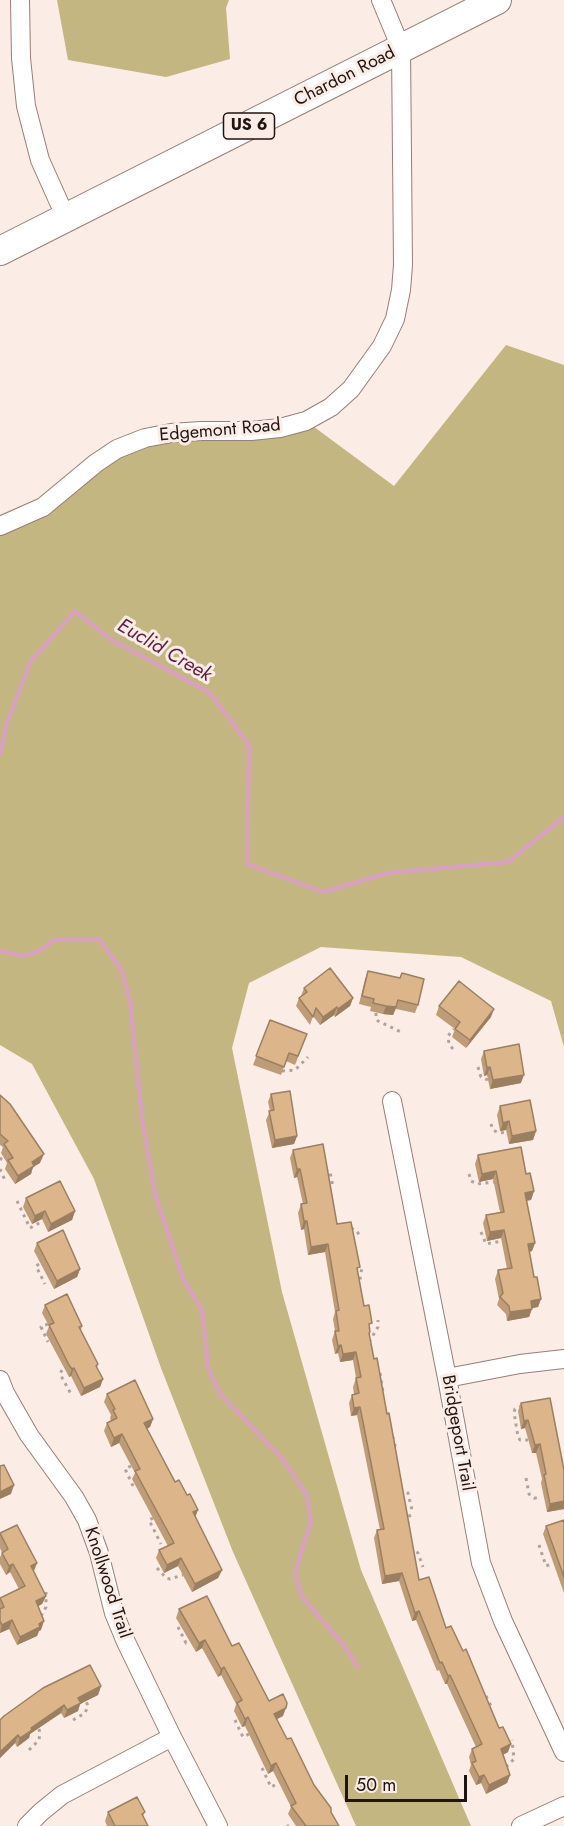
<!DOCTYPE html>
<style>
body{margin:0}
#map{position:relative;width:564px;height:1826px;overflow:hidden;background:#fcece6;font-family:Jost,sans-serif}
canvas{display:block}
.scale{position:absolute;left:345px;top:1775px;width:122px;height:27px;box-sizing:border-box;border:3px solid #1e1512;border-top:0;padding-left:8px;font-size:18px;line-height:21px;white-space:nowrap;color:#1e1512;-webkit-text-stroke:4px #fcece6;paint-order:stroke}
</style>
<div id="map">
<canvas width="564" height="1826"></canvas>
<div class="scale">50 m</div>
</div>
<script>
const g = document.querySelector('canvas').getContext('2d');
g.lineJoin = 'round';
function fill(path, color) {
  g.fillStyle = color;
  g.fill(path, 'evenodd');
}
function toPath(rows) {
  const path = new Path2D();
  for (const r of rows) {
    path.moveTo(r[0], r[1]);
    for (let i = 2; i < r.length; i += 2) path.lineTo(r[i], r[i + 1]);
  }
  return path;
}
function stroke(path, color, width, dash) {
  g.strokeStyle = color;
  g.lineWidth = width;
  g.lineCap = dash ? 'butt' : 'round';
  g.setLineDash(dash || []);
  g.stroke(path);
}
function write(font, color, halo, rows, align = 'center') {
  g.font = font + ' Jost,sans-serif';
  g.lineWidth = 6;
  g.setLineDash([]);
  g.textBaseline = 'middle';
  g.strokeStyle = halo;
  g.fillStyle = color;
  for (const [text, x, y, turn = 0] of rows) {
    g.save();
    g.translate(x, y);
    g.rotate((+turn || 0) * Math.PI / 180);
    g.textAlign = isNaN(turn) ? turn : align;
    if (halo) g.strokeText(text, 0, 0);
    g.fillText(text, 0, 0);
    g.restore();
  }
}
fill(toPath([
 [57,0,229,0,226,8,230,59,166,77,68,60],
 [506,345,564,365,564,1047,551,1001,461,957,321,947,249,983,232,1048,282,1292,361,1570,471,1826,356,1826,233,1552,161,1368,94,1179,32,1064,0,1045,0,526,117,449,306,421,394,486]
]), '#c4b680');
stroke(toPath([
 [0,754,7,723,31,661,75,611,110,639,210,693,249,745,247,864,323,892,388,873,508,862,564,817],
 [0,951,23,956,39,951,54,940,99,939,121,969,130,1000,142,1118,155,1194,183,1279,202,1310,208,1368,220,1394,281,1457,307,1495,311,1521,295,1573,302,1597,343,1644,358,1667]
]), '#d8a1bd', 4.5);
const minor = toPath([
 [20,0,21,58,26,106,40,160,66,218],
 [0,526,43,507,96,463,117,449,145,438,171,433,201,431,251,431,280,428,306,421,331,407,351,389,382,346,395,319,401,290,403,265,401,48,381,0],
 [392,1101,447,1378,481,1563,503,1621,564,1752],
 [447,1378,520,1364,564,1359],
 [0,1380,5,1393,29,1435,74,1497,87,1520,99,1553,114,1613,126,1642,172,1737,218,1826],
 [27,1826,41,1812,62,1795,172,1737],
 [521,1826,564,1806]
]);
const primary = toPath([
 [0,251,497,0]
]);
stroke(minor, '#967f76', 20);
stroke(primary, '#967f76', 30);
stroke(toPath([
 [376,1013,376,1019,378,1021,401,1032],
 [453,1049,449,1044,448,1036,454,1029],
 [478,1067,481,1077,488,1080],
 [282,1071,295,1070,308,1057],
 [491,1124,493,1130,499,1133,507,1132],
 [0,1160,3,1156],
 [0,1169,5,1180],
 [325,1169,330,1172,333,1187],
 [469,1174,471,1181,477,1184,494,1182],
 [17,1201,30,1228,43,1221],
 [351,1228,357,1231,360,1237],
 [481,1232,486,1244,502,1241],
 [39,1264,36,1266,45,1284],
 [359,1287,362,1266],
 [48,1324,41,1327,48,1342],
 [369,1342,378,1327,378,1320],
 [62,1370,60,1374,71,1394],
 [380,1373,383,1392],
 [522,1406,515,1409,514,1412,518,1437,520,1440,528,1440],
 [392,1451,396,1450,393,1437],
 [131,1466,125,1469,134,1488],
 [526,1478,529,1494,534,1498,541,1498],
 [400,1491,406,1491,408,1493,412,1510],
 [153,1518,149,1520,161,1544],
 [407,1524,410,1518,409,1511],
 [539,1545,546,1566,551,1564],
 [410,1548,418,1553,423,1567],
 [157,1568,166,1578,170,1579,183,1575],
 [41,1616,46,1607,46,1592],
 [178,1627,186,1643,190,1640],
 [486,1696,492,1708,489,1710],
 [73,1720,85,1713,88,1706,86,1701],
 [235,1720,243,1737,249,1734],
 [29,1750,39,1740,40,1733,39,1729],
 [506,1767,514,1759,512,1740],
 [262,1768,271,1787,279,1783],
 [287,1825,288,1826]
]), '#b0a39e', 3, [3, 4.5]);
stroke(minor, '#fff', 18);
stroke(primary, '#fff', 28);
fill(toPath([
 [368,971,400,978,402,973,418,1005,415,1013,396,1009,393,1015,383,1014,370,1011,371,1007,359,1004,365,979],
 [304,988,353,998,350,1006,335,1017,334,1015,320,1025,313,1016,310,1025,296,1006,299,998,301,996],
 [439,1006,491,1017,466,1048,452,1037,455,1029,436,1015],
 [270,1020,307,1034,295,1065,286,1061,281,1075,253,1065],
 [484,1051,521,1083,490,1089,487,1075,484,1076,481,1059],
 [271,1094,297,1136,294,1144,272,1148,266,1120,270,1111,268,1102],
 [0,1095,40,1163,33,1167,31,1174,15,1184,5,1169,7,1163,1,1153,3,1147,0,1145],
 [500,1106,536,1131,533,1140,509,1144,506,1130,500,1131,497,1115],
 [293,1150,337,1224,358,1273,364,1306,370,1329,370,1332,369,1335,374,1359,387,1414,419,1580,446,1628,508,1752,503,1755,510,1775,507,1783,486,1794,481,1783,476,1785,469,1771,471,1765,469,1757,472,1749,476,1747,447,1684,445,1684,439,1670,437,1671,416,1620,412,1621,399,1581,382,1584,374,1538,377,1530,380,1530,357,1415,351,1416,349,1403,352,1395,354,1394,353,1387,356,1378,353,1360,340,1362,338,1353,335,1354,332,1340,335,1331,333,1319,335,1312,325,1252,308,1255,304,1229,301,1230,298,1213,301,1204,303,1204,297,1177,294,1178,290,1158],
 [478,1155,526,1174,534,1191,531,1200,527,1201,535,1243,532,1251,529,1252,534,1277,541,1299,538,1307,532,1308,529,1317,507,1321,506,1314,497,1305,499,1299,495,1279,498,1270,507,1269,501,1238,487,1241,483,1223,486,1215,500,1212,493,1179,479,1182,475,1164],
 [26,1198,75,1211,72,1220,48,1232,42,1219,32,1224,23,1207],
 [37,1243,80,1269,77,1277,54,1289,34,1251],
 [45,1305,82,1326,81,1330,98,1364,97,1368,103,1379,100,1387,81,1396,71,1376,69,1377,46,1334,49,1326,42,1313],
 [107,1394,153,1419,150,1427,147,1429,195,1517,222,1570,218,1578,192,1592,178,1566,164,1573,156,1558,159,1550,168,1546,132,1479,135,1473,119,1443,111,1447,104,1431,107,1423,111,1421,110,1418,111,1415,104,1402],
 [521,1403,564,1470,564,1509,547,1512,541,1483,542,1479,536,1453,532,1453,525,1428,521,1429,518,1411],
 [564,1520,564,1593,543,1534,546,1526],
 [0,1533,34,1571,46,1596,42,1604,38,1606,41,1630,39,1631,37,1636,17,1645,9,1629,0,1633,0,1598,19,1589,10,1572,6,1575,0,1564,0,1557,2,1553,0,1548],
 [179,1609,232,1646,269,1701,283,1716,277,1719,287,1739,314,1785,339,1826,296,1826,288,1814,291,1807,273,1771,268,1774,245,1726,242,1727,234,1711,236,1704,221,1675,218,1677,202,1648,196,1652,176,1618],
 [101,1686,98,1695,80,1704,78,1711,64,1718,61,1713,30,1734,29,1738,17,1747,15,1743,0,1758,0,1720],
 [108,1812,145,1812,143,1816,148,1826,107,1826,105,1821]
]), '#be9c77');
fill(toPath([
 [353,998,350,1006,335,1017,338,1009],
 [386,1006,396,1007,393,1015,383,1014],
 [337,1007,334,1015,320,1025,323,1017],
 [494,1009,491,1017,466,1048,470,1040],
 [490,1067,487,1075,484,1076,487,1068],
 [524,1075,521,1083,490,1089,493,1080],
 [509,1121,506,1130,500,1131,503,1123],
 [536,1131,533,1140,509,1144,512,1136],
 [297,1136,294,1144,272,1148,275,1140],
 [44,1154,40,1163,33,1167,31,1174,15,1184,18,1176,32,1162],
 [297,1169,300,1169,297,1177,294,1178],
 [496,1171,493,1179,479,1182,482,1174],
 [534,1191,531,1200,522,1201,525,1193],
 [45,1211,42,1219,32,1224,35,1216],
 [75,1211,72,1220,48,1232,51,1224],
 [304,1221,307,1221,304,1229,301,1230],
 [504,1230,501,1238,487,1241,490,1232],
 [535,1243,532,1251,525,1253,528,1244],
 [328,1244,325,1252,308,1255,311,1247],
 [80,1269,77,1277,54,1289,57,1281],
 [541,1299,538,1307,528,1309,531,1301],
 [532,1309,529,1317,507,1321,510,1312],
 [341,1345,338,1353,335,1354,338,1346],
 [356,1352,353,1360,340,1362,343,1354],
 [74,1368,71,1376,69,1377,72,1369],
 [103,1379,100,1387,81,1396,84,1388],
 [360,1407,357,1415,351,1416,354,1408],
 [153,1419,150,1427,141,1432,144,1423],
 [528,1420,525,1428,521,1429,524,1421],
 [122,1434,119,1443,111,1447,114,1438],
 [540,1444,536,1453,532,1453,535,1445],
 [14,1485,11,1494,0,1499,0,1492],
 [564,1501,564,1509,547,1512,550,1504],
 [198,1510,195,1518,193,1512],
 [181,1558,178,1566,164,1573,167,1565],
 [37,1563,34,1571,31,1566],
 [13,1564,10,1572,6,1575,9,1566],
 [222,1570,218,1578,192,1592,195,1584],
 [402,1573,399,1581,382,1584,385,1576],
 [46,1596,42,1604,33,1609,36,1601],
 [419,1611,416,1620,412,1621,415,1613],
 [12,1620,9,1629,0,1633,2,1625],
 [44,1621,41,1630,39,1631,37,1636,17,1645,20,1637,39,1624],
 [205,1640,202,1648,196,1652,199,1643],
 [224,1667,221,1675,218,1677,221,1669],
 [450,1675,447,1684,445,1684,448,1676],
 [101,1686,98,1695,80,1704,78,1711,64,1718,67,1710,78,1698],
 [64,1705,61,1713,30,1734,29,1738,17,1747,20,1738,31,1728],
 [286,1708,283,1716,271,1722,274,1714],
 [248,1717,245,1726,242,1727,245,1719],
 [18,1735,15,1743,0,1758,0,1752],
 [511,1744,508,1752,498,1757,501,1749],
 [276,1763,273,1771,268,1774,271,1766],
 [484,1775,481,1783,476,1785,479,1777],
 [510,1775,507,1783,486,1794,489,1785]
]), '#9b7f61');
const building = toPath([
 [330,968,353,998,338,1009,337,1007,323,1017,316,1008,313,1017,299,998,307,992,304,988,330,968],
 [368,971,400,978,402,973,424,979,418,1005,398,1000,396,1007,386,1006,373,1003,374,999,362,996,368,971],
 [459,981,494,1009,470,1040,455,1029,460,1022,439,1006,459,981],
 [270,1020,307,1034,298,1056,289,1053,284,1067,256,1056,270,1020],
 [519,1044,524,1075,493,1080,490,1067,487,1068,484,1051,519,1044],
 [290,1091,297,1136,275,1140,269,1111,274,1110,271,1094,290,1091],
 [0,1095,10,1104,44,1154,32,1162,34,1166,18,1176,8,1160,13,1158,4,1144,8,1141,0,1134,0,1095],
 [530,1100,536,1131,512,1136,509,1121,503,1123,500,1106,530,1100],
 [323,1144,337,1224,351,1222,360,1267,357,1268,364,1306,369,1305,372,1323,369,1324,370,1332,369,1333,374,1359,377,1358,387,1414,389,1413,419,1580,429,1577,446,1628,451,1626,463,1651,466,1649,499,1728,503,1727,511,1744,501,1749,510,1775,489,1785,484,1775,479,1777,472,1763,476,1761,472,1749,482,1744,450,1675,448,1676,442,1662,440,1663,419,1611,415,1613,402,1573,385,1576,377,1530,384,1529,360,1407,354,1408,352,1395,359,1393,356,1378,361,1377,356,1352,343,1354,341,1345,338,1346,335,1331,339,1331,336,1311,339,1310,328,1244,311,1247,307,1221,304,1221,301,1204,307,1203,300,1169,297,1169,293,1150,323,1144],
 [521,1147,526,1174,530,1173,534,1191,525,1193,535,1243,528,1244,534,1277,537,1277,541,1299,531,1301,532,1309,510,1312,509,1306,500,1297,503,1293,498,1270,512,1268,504,1230,490,1232,486,1215,504,1212,496,1171,482,1174,478,1155,521,1147],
 [60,1181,75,1211,51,1224,45,1211,35,1216,26,1198,60,1181],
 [63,1230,80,1269,57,1281,37,1243,63,1230],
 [67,1294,82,1326,79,1327,98,1364,96,1366,103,1379,84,1388,74,1368,72,1369,69,1365,49,1325,54,1323,45,1305,67,1294],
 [135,1380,153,1419,144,1423,175,1482,179,1480,187,1495,190,1494,198,1510,193,1512,222,1570,195,1584,181,1558,167,1565,159,1550,174,1543,135,1471,140,1469,122,1434,114,1438,107,1423,117,1418,113,1410,115,1409,107,1394,135,1380],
 [550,1398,564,1470,564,1501,550,1504,544,1475,546,1474,540,1444,535,1445,528,1420,524,1421,521,1403,550,1398],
 [4,1465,14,1485,0,1492,0,1466,4,1465],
 [564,1520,564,1577,546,1526,564,1520],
 [17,1525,37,1563,31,1566,46,1596,36,1601,44,1621,39,1624,40,1627,20,1637,12,1620,2,1625,0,1621,0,1609,4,1607,0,1598,25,1586,13,1564,9,1566,2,1553,8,1549,0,1533,17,1525],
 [207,1596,232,1646,239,1643,269,1701,283,1694,287,1703,286,1708,274,1714,287,1739,291,1738,314,1785,331,1808,331,1812,339,1826,306,1826,291,1806,296,1803,276,1763,271,1766,248,1717,245,1719,237,1703,242,1700,224,1667,221,1669,205,1640,199,1643,179,1609,207,1596],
 [90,1665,101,1686,78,1698,81,1703,67,1710,64,1705,31,1728,32,1730,20,1738,18,1735,0,1752,0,1720,4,1716,43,1688,90,1665],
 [137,1797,145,1812,142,1814,148,1826,115,1826,108,1812,137,1797]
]);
fill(building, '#ddb58a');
stroke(building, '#9b7f61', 1.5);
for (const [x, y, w] of [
 [249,126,51]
]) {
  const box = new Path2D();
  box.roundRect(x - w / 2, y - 13, w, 26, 4.5);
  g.fillStyle = '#fcece6';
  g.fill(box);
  stroke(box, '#1e1512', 1.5);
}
write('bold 16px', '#1e1512', null, [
 ["US 6",249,126]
]);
write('18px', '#1e1512', '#fcece6', [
 ["Chardon Road",345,77,-27],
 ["Edgemont Road",220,431,-5],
 ["Bridgeport Trail",457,1433,80],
 ["Knollwood Trail",107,1583,72]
]);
write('italic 20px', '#5f1f45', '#fcece6', [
 ["Euclid Creek",164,651,30]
]);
</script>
